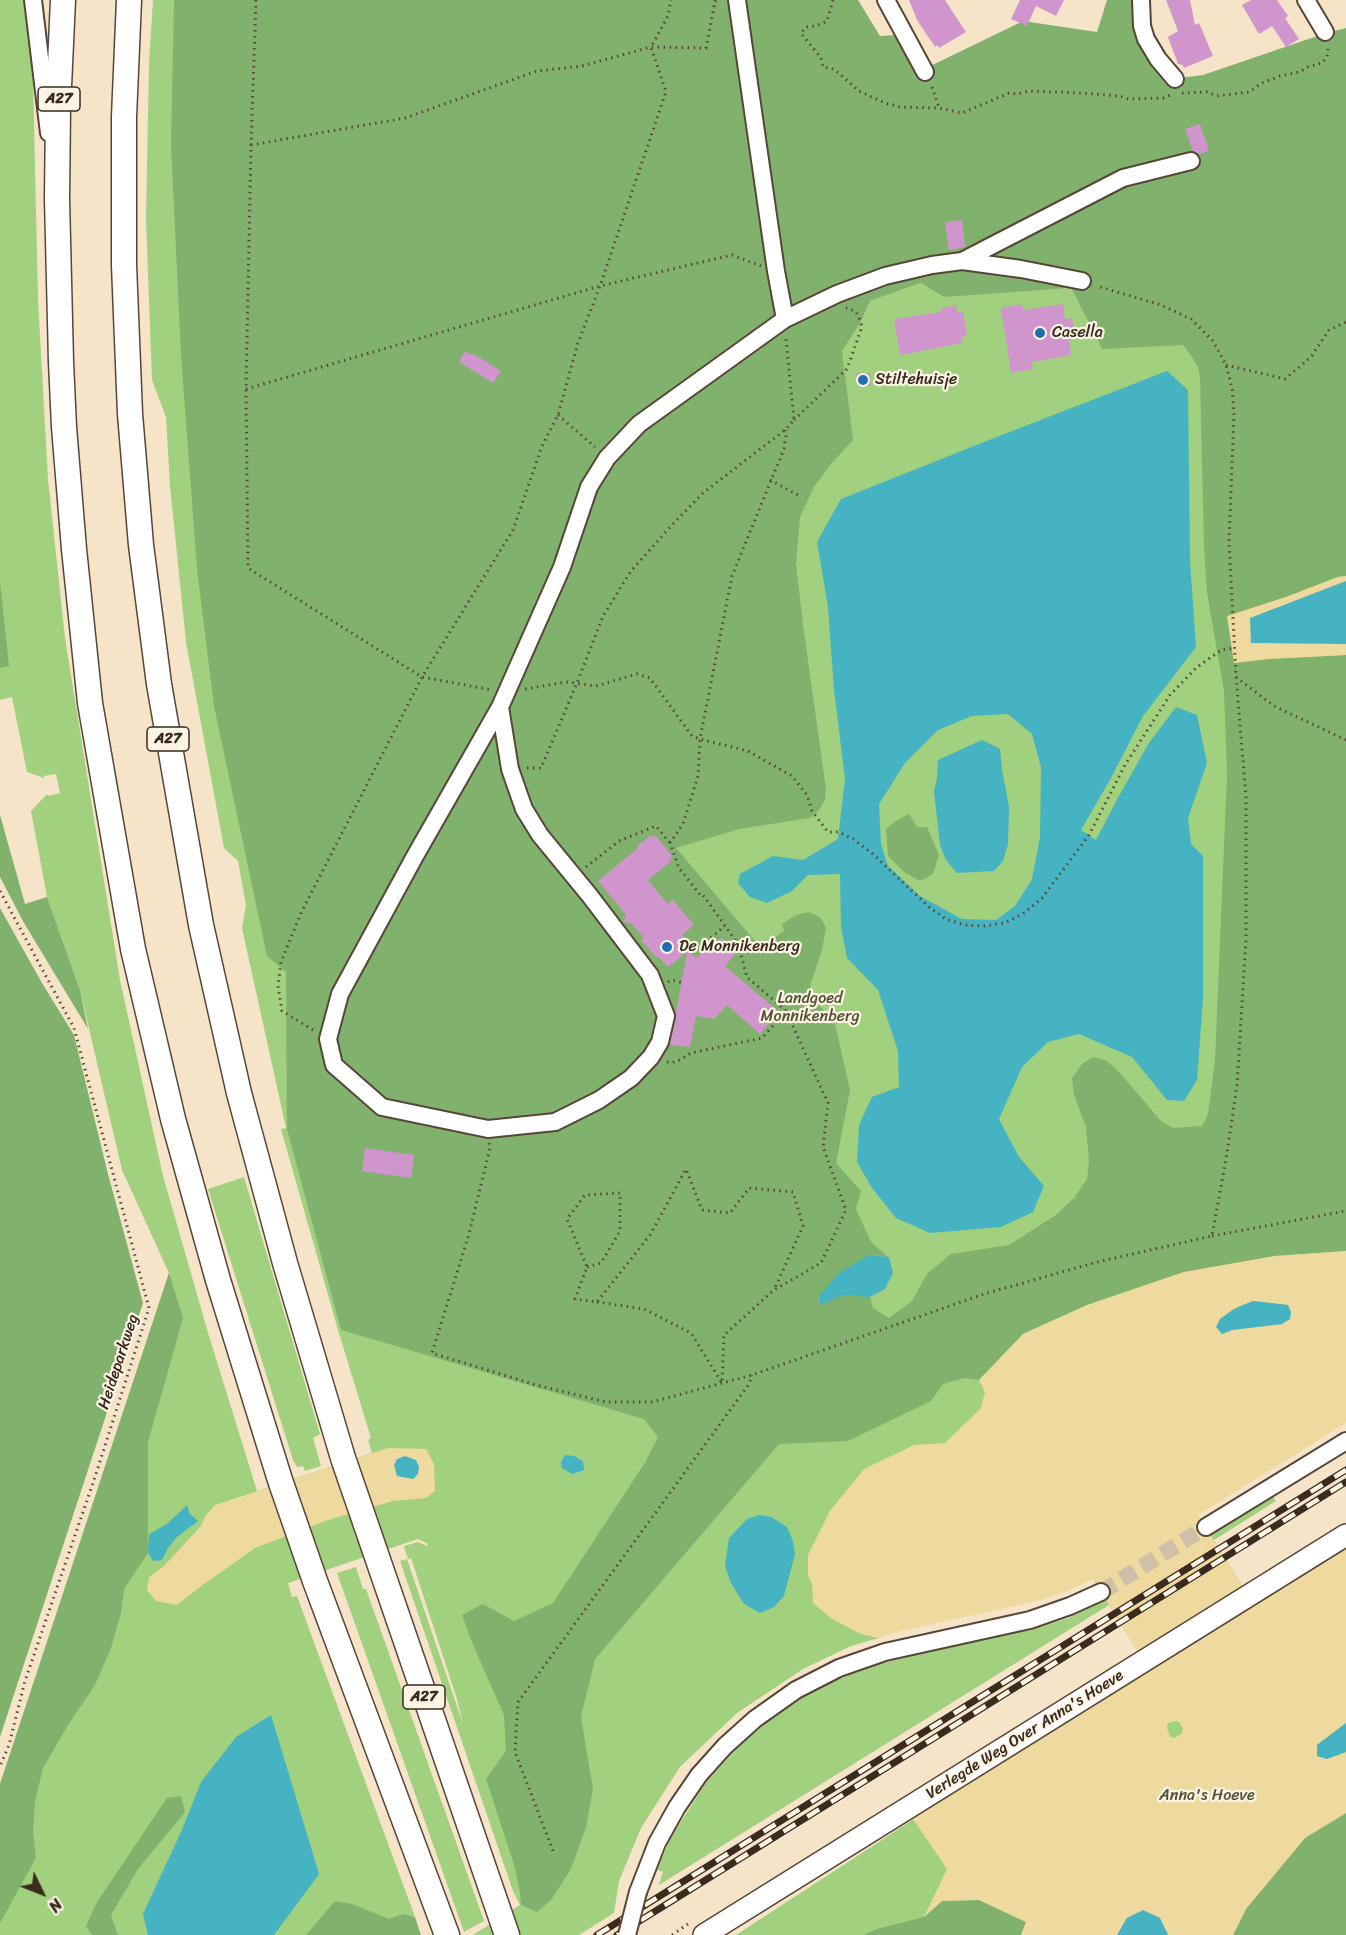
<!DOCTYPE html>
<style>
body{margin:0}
#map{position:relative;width:1346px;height:1935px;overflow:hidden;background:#f6e4c9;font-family:Sriracha,sans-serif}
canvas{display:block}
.north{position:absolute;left:12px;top:1863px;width:60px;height:60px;-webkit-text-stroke:4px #fcf5e5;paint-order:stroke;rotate:133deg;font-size:16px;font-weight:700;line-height:24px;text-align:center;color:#3b2a1e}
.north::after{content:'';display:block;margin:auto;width:21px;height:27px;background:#3b2a1e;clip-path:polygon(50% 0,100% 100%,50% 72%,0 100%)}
</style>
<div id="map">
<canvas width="1346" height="1935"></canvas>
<div class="north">N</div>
</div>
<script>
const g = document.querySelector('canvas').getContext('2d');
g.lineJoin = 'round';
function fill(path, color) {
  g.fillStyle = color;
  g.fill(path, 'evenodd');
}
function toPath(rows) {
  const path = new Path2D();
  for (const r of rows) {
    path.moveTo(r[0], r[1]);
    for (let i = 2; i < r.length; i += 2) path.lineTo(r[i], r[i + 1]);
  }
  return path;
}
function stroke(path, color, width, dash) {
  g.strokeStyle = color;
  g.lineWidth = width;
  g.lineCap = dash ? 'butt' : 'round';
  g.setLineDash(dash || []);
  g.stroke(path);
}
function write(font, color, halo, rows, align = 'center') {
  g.font = font + ' Sriracha,sans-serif';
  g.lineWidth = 4.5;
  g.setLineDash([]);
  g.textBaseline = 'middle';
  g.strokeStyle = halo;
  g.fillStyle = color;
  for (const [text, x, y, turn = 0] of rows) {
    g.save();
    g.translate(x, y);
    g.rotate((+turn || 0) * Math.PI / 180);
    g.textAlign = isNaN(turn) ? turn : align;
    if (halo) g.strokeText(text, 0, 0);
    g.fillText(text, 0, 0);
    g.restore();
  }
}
fill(toPath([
 [0,0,28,0,33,79,38,300,48,479,65,638,120,980,163,1176,209,1336,257,1491,372,1453,368,1440,371,1438,338,1330,281,1129,286,1128,242,928,246,905,238,861,224,848,186,642,170,486,166,417,152,380,146,220,149,63,153,0,764,0,805,258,1346,63,1346,1391,1184,1493,1211,1535,1273,1497,1276,1501,1214,1540,1254,1604,1346,1546,1346,1935,736,1935,1086,1707,1149,1669,1109,1605,659,1885,663,1872,657,1870,671,1837,705,1784,739,1746,777,1714,816,1689,863,1669,909,1656,1040,1627,1069,1618,1105,1600,1093,1579,859,1633,879,1638,851,1646,803,1669,737,1713,680,1767,641,1828,619,1881,614,1913,579,1935,473,1935,520,1905,513,1891,400,1561,407,1559,463,1724,456,1696,411,1558,408,1559,404,1546,418,1542,427,1546,428,1544,418,1539,288,1583,292,1597,297,1596,415,1917,411,1916,418,1935,0,1935,0,1784,169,1273,122,1170,80,990,47,897,31,811,47,794,48,796,60,793,56,774,44,776,44,778,27,772,12,697,0,700],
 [979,257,1059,271,1093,317,1100,345,1071,288,944,296,921,283,870,301,861,322,847,343,843,299],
 [244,1177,320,1434,313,1438,321,1466,305,1471,303,1466,297,1467,293,1460,208,1189],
 [356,1567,363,1589,366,1589,484,1921,464,1932,337,1573]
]), '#a1d07e');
fill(toPath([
 [174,0,858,0,880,36,896,35,916,73,1023,21,1097,32,1107,0,1133,0,1171,79,1203,75,1326,33,1346,28,1346,576,1338,577,1286,597,1228,616,1234,663,1268,659,1346,655,1346,1251,1275,1256,1184,1272,1087,1305,1023,1334,979,1380,965,1378,943,1384,931,1401,848,1441,779,1444,595,1659,581,1717,593,1789,586,1827,571,1869,551,1900,537,1912,521,1905,520,1893,515,1868,486,1779,506,1751,504,1715,471,1640,462,1615,483,1604,514,1621,553,1603,646,1461,658,1437,644,1419,341,1330,287,1129,286,972,267,956,214,706,197,569,181,355,171,145],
 [921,283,944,297,1071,288,1102,349,1183,345,1192,357,1198,367,1200,377,1204,549,1207,592,1224,691,1227,775,1215,1060,1208,1114,1202,1126,1173,1128,1161,1121,1119,1072,1107,1061,1093,1057,1082,1064,1072,1078,1074,1095,1086,1127,1089,1161,1087,1179,1074,1198,1056,1215,1009,1245,951,1254,927,1274,912,1301,889,1318,873,1308,870,1297,844,1294,869,1255,888,1257,871,1242,856,1209,861,1191,836,1163,850,1090,835,1024,815,1000,810,986,822,950,826,928,821,918,809,912,796,915,782,924,784,931,760,947,676,848,739,829,810,818,819,810,825,800,826,789,803,625,796,564,800,517,814,487,831,464,853,440,842,351,861,322,870,301],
 [0,581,9,666,0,668],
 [909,814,917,827,927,827,939,855,933,874,920,881,904,872,888,856,886,829,894,822],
 [0,815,25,904,47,897,80,990,88,1029,24,923,0,877],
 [0,908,42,983,74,1035,108,1174,143,1303,0,1737],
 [169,1273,183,1318,148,1442,148,1553,124,1589,121,1613,111,1648,95,1685,68,1725,43,1768,35,1801,33,1832,36,1858,0,1923,0,1784],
 [181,1796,185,1812,138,1869,111,1915,118,1935,92,1935,86,1926,97,1902,167,1798],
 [1346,1813,1346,1935,1233,1935,1246,1909,1305,1838],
 [979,1900,1026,1922,1021,1935,864,1935,877,1929,924,1917,942,1901],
 [335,1901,352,1904,389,1919,403,1914,415,1917,421,1935,306,1935]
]), '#80b26d');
fill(toPath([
 [1346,576,1346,655,1268,659,1234,663,1227,616,1286,597,1338,577],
 [1346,1251,1346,1423,1198,1515,1254,1604,1346,1546,1346,1723,1317,1745,1317,1756,1327,1759,1346,1752,1346,1813,1305,1838,1246,1909,1233,1935,1168,1935,1167,1931,1127,1918,1117,1935,1021,1935,1026,1922,979,1900,942,1901,924,1917,947,1869,913,1819,1086,1707,1149,1669,1093,1579,1066,1592,1037,1601,901,1631,879,1638,859,1633,832,1619,813,1603,812,1584,808,1575,808,1555,830,1511,864,1469,914,1445,945,1443,981,1408,985,1392,979,1380,1023,1334,1087,1305,1184,1272,1275,1256],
 [1253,1301,1288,1305,1282,1324,1232,1330,1222,1334,1220,1319,1234,1309],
 [1175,1721,1179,1722,1183,1728,1182,1733,1175,1738,1170,1737,1167,1728,1168,1723],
 [388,1448,426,1449,434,1464,435,1491,426,1498,393,1501,328,1520,255,1548,200,1587,177,1605,156,1601,147,1590,149,1577,164,1566,201,1526,206,1515,215,1505]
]), '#eeda9e');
fill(toPath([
 [1167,371,1188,390,1190,561,1196,647,1143,716,1111,778,1081,830,1096,840,1119,796,1149,743,1176,707,1197,715,1207,763,1188,818,1191,844,1203,856,1203,999,1197,1080,1184,1101,1167,1100,1132,1057,1079,1034,1048,1042,1022,1067,999,1119,1019,1157,1044,1186,1033,1212,1001,1227,930,1233,896,1218,872,1188,857,1162,859,1125,872,1097,899,1087,898,1051,878,990,847,958,841,927,840,874,808,875,792,891,767,903,750,897,738,883,740,874,773,856,803,860,838,839,845,779,834,690,828,607,817,542,841,499,989,440],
 [1008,714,1032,734,1041,767,1040,837,1032,879,1015,906,996,920,962,919,920,896,888,866,881,844,879,804,905,763,938,730,972,716],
 [1346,581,1346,644,1251,643,1250,618],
 [982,740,1000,749,1002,770,1009,807,1008,844,1003,861,994,871,957,873,946,860,940,845,934,791,937,779,938,760],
 [869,1255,889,1257,893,1273,885,1289,870,1297,844,1295,820,1305,819,1296,839,1273],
 [1253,1301,1288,1305,1291,1312,1290,1319,1282,1324,1232,1330,1222,1334,1216,1327,1220,1319,1234,1309],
 [565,1455,574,1456,583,1461,584,1470,572,1474,562,1468,561,1462],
 [405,1456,416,1460,419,1467,418,1474,413,1479,397,1476,394,1465,397,1459],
 [187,1505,190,1514,198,1521,177,1537,168,1548,162,1560,153,1561,148,1553,149,1534,167,1524],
 [760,1515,771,1517,787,1527,793,1541,795,1554,784,1596,774,1607,760,1613,744,1604,731,1583,725,1566,729,1538,747,1519],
 [271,1715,319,1874,274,1935,148,1935,143,1914,181,1832,201,1782,236,1737],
 [1346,1723,1346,1752,1327,1759,1317,1756,1317,1745],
 [1143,1910,1160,1918,1168,1935,1117,1935,1127,1918]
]), '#45b3c1');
fill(toPath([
 [909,0,945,0,966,32,939,48,937,45,935,47,917,20],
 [1020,0,1064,0,1056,16,1036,6,1027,26,1011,19],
 [1166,0,1190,0,1195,25,1199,23,1213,56,1184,68,1183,65,1178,64,1168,37,1178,31],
 [1251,0,1277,0,1288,16,1285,18,1299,39,1286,47,1272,26,1259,34,1242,5],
 [1200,124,1209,151,1199,154,1193,151,1185,129],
 [962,220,965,247,949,250,945,222],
 [1022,304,1023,310,1063,304,1065,319,1072,318,1076,339,1069,340,1071,355,1032,362,1033,369,1011,373,1001,308],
 [956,305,957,313,963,312,967,336,961,337,962,343,900,355,894,319,942,312,942,308],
 [465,351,471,355,472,353,501,371,493,383,459,362],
 [856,373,870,373,871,386,857,386],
 [651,835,652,837,655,835,673,857,670,859,671,861,648,880,668,904,673,900,694,925,682,935,683,937,681,939,696,958,722,938,735,954,725,966,779,1012,760,1034,727,1005,714,1019,696,1016,690,1047,670,1045,687,952,668,967,659,957,657,958,641,940,644,938,631,923,623,922,626,917,623,911,598,881,638,848,637,846],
 [365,1148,414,1155,411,1178,362,1171]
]), '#d095cc');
stroke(toPath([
 [1101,1592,1206,1527]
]), '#d1bfa7', 16, [16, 8]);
const minor = toPath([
 [33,0,49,133],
 [737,0,776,271,785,319],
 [886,0,925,72],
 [1141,0,1142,26,1146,39,1158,59,1175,79],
 [1306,0,1325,32],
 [1082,281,1021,269,962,261,1123,178,1191,161],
 [500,707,510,769,524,809,540,835,590,896,650,975,666,1016,660,1042,651,1057,631,1078,599,1100,555,1122,488,1129,382,1107,334,1065,328,1039,340,994,415,856,500,707,562,567,589,487,607,458,639,424,785,319,837,294,885,276,932,265,962,261],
 [1206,1527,1346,1441],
 [638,1892,657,1843,677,1807,699,1775,725,1746,755,1719,796,1690,839,1668,885,1652,1030,1620,1070,1606,1101,1592]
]);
const major = toPath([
 [704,1935,1346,1535]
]);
const highway = toPath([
 [63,0,58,108,57,199,61,362,64,427,74,549,90,703,133,949,173,1119,218,1280,280,1480,315,1581,447,1935],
 [129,0,124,117,124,265,130,414,141,545,159,684,201,925,239,1093,285,1263,343,1458,507,1935]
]);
stroke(minor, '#574638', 20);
stroke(major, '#574638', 24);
stroke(highway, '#574638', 27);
stroke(toPath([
 [256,0,251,145,246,389,248,568,422,677,492,690],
 [833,0,827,21,816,26,806,27,801,33,821,58,823,67,834,69,859,91,885,103,900,107,939,108,962,113,1009,93,1017,94,1029,91,1082,93,1119,96,1129,99,1163,98,1173,94],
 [932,87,939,108],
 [1182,93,1207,92,1217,96,1249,92,1262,83,1280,76,1299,72,1308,67,1322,63,1327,57,1328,48],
 [251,145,405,118,537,71,582,66,651,47,706,48,715,1,719,0],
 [1226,365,1285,379,1311,357,1329,330,1346,322],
 [246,389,600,286,732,255,761,266],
 [558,415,595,447],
 [794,420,847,369,862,327,859,317,855,311,846,308],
 [770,480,798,495],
 [1236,677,1274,706,1346,740],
 [525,689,566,682,596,686,637,674,650,678,692,736,700,739,748,751,792,776,807,795,812,811,828,832,839,832,853,839,873,854,930,908,946,919,964,925,984,926,1005,923,1024,913,1042,898,1089,835,1125,765,1170,695,1196,668,1221,650,1234,648],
 [527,768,541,768,577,683,603,616,631,571,672,525,703,493,785,430,794,420,786,339],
 [586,867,619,841,656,826,670,843],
 [0,891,74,1028,149,1308,95,1477,25,1681,9,1745,0,1766],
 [692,953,725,926],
 [668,982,672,980,684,983],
 [313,1030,282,1011,278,986,281,962,301,913,422,677,513,530,542,446,558,415,578,343,600,286,666,92,651,47,668,16,671,0],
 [667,1062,671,1063,680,1060,691,1053,762,1038,786,1011],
 [489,1143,490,1148,469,1234,432,1353,536,1385,606,1402,652,1402,752,1375,984,1294,1097,1262,1212,1236,1226,1159,1237,1086,1246,939,1246,797,1236,676,1229,542,1234,413,1232,388,1226,365,1213,341,1191,319,1161,305,1097,286],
 [1212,1236,1346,1211],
 [587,1267,601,1263,620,1231,620,1193,585,1195,567,1219,587,1267,575,1299,597,1302,650,1235,686,1169,702,1210,730,1213,749,1188,793,1192,803,1226,775,1288],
 [597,1302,644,1309,691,1333,722,1383,724,1335,774,1290,821,1263,846,1210,823,1147,828,1103,786,1011,747,977,738,944,703,895,701,896,679,868,670,843,683,824,698,776,700,739,732,576,784,449,786,436,785,430],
 [553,1851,515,1752,518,1702,749,1384,752,1375],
 [672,1935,688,1924]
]), '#574638', 3, [1.5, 4.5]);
stroke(minor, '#fff', 16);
stroke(major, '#fff', 21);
stroke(highway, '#fff', 24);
const rail = toPath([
 [597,1935,1346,1470],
 [617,1935,1346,1482]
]);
stroke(rail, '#3b2a1e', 7);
stroke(rail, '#fcf5e5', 4.5, [14]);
const minorBridge = toPath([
 [627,1935,638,1892]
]);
stroke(minorBridge, '#574638', 20, []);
stroke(minorBridge, '#fff', 16);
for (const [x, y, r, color] of [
 [1040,333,6,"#1f6fb2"],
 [863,380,6,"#1f6fb2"],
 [667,947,6,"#1f6fb2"]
]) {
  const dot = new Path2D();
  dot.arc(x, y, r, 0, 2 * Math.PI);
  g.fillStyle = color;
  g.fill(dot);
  stroke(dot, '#fcf5e5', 2);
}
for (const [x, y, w] of [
 [59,99,42],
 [168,739,42],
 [424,1697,42]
]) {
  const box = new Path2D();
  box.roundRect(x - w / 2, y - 12, w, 24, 4.5);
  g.fillStyle = '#fcf5e5';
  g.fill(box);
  stroke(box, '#3b2a1e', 1.5);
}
write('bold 15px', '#3b2a1e', null, [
 ["A27",59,99],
 ["A27",168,739],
 ["A27",424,1697]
]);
write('16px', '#3b2a1e', '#fcf5e5', [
 ["Casella",1052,333],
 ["Stiltehuisje",875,380],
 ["De Monnikenberg",679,947]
], 'left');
write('16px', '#545436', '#fcf5e5', [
 ["Landgoed",810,999],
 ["Monnikenberg",810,1017],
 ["Anna's Hoeve",1207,1796]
]);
write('16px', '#3b2a1e', '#fcf5e5', [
 ["Heideparkweg",119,1362,-72],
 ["Verlegde Weg Over Anna's Hoeve",1025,1735,-32]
]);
</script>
